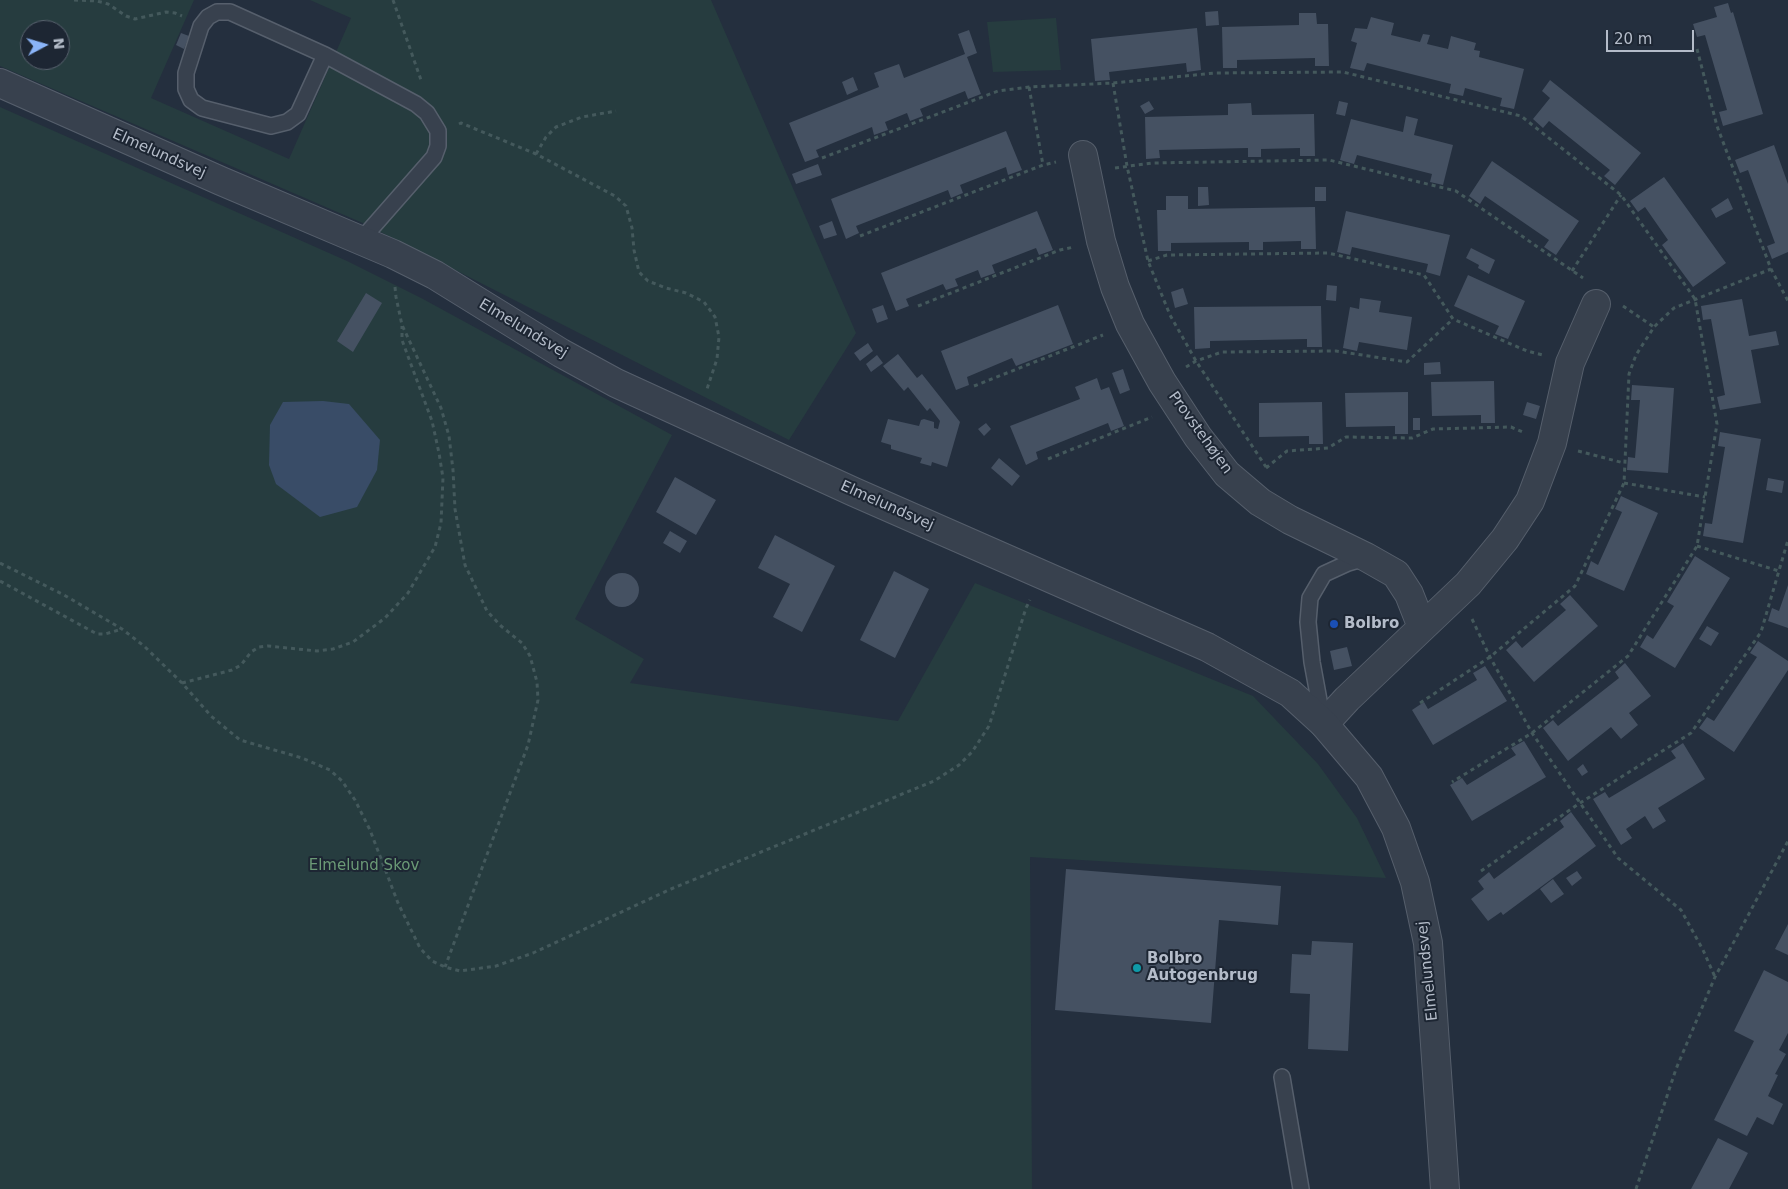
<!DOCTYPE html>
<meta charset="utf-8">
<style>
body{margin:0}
#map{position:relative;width:1788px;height:1189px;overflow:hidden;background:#242f3e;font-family:"DejaVu Sans",sans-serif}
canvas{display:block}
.north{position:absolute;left:20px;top:20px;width:50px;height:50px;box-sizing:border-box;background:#1d2633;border:1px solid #59626f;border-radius:50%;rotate:84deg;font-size:14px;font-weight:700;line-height:20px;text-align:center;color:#b4bcc9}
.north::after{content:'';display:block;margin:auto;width:18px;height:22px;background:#8ab4f8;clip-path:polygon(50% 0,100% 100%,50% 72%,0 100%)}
.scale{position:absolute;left:1606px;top:30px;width:88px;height:22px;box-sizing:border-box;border:2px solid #b4bcc9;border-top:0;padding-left:6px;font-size:15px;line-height:18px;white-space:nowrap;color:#b4bcc9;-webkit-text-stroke:4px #1d2633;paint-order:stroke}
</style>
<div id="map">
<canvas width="1788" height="1189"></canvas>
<div class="north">N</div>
<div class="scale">20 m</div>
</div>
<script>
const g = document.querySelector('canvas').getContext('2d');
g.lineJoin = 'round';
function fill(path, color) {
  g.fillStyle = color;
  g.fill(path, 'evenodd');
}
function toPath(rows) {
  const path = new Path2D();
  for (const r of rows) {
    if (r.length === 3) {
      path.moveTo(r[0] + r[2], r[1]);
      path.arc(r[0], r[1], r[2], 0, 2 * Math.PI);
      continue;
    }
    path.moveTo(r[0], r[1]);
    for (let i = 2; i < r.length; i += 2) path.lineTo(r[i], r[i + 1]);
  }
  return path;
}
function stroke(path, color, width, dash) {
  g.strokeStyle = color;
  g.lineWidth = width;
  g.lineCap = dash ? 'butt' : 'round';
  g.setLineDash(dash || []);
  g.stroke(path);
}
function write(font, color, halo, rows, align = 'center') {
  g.font = font + ' "DejaVu Sans",sans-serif';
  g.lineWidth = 4;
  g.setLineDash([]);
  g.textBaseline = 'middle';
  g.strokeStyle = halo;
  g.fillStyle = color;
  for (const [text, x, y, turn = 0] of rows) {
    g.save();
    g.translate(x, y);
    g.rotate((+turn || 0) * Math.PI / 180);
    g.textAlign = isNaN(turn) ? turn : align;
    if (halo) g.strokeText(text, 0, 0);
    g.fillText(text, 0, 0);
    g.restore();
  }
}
fill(toPath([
 [0,0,194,0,151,98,289,159,351,18,310,0,711,0,856,333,789,440,365,224,0,66],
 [30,30,60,30,60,60,30,60],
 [1056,18,1061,70,993,72,987,22],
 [0,107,347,261,423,299,672,435,575,619,644,659,630,683,898,721,975,583,1253,696,1318,764,1357,818,1386,878,1030,857,1032,1189,0,1189]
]), '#263c3f');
fill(toPath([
 [323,401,349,404,380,440,377,470,357,507,320,517,276,484,269,465,270,425,283,402]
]), '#394c67');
fill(toPath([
 [1728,3,1731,13,1733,12,1763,114,1723,126,1719,112,1727,110,1705,35,1697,37,1693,24,1717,17,1714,7],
 [1218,11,1219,25,1206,26,1205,12],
 [1299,13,1316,13,1317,24,1328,24,1329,66,1315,66,1315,58,1237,60,1237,68,1223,68,1222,27,1299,25],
 [1371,17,1394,23,1391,35,1420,42,1423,34,1430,35,1427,44,1448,49,1451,36,1476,43,1474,50,1480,51,1479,57,1524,69,1514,109,1500,106,1502,98,1465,88,1463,96,1449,93,1451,84,1367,63,1364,71,1350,68,1357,43,1351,41,1355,28,1367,29],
 [1197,28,1201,70,1187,72,1186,63,1109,72,1110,80,1095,81,1091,39],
 [969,30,977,53,967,57,981,94,968,99,965,91,920,109,923,116,910,121,907,113,885,122,888,130,874,135,872,127,816,150,819,157,805,162,789,123,879,87,874,73,899,64,904,78,965,54,958,34],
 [181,33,189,36,184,49,176,45],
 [853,77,858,90,847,95,842,82],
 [1550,80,1641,153,1615,185,1604,176,1610,170,1549,121,1543,128,1533,119,1550,98,1542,91],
 [1149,101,1154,109,1145,114,1140,106],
 [1339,101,1348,103,1345,116,1336,114],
 [1251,103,1252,115,1314,114,1315,156,1300,156,1300,148,1261,149,1261,157,1248,157,1248,148,1159,150,1160,158,1146,159,1145,117,1228,115,1228,104],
 [1406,116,1418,119,1414,135,1453,145,1443,185,1430,182,1432,174,1357,155,1354,164,1340,160,1351,119,1403,132],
 [1006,131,1022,170,1008,175,1006,167,960,185,963,193,951,198,948,190,856,226,859,233,846,239,831,199],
 [1774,145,1788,184,1788,252,1772,259,1767,246,1775,243,1748,170,1740,173,1735,160],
 [1492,161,1579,221,1556,255,1544,247,1549,240,1485,196,1480,204,1469,196],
 [818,164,822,175,796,184,792,174],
 [1664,177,1726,263,1693,287,1662,245,1668,240,1645,207,1638,212,1630,201],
 [1198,187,1208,187,1209,205,1198,206],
 [1315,187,1326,187,1326,201,1315,201],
 [1166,196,1188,196,1188,209,1315,207,1316,249,1301,249,1301,241,1263,242,1263,250,1249,250,1249,242,1171,243,1171,251,1158,251,1157,210,1166,210],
 [1728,198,1733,209,1716,218,1711,209],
 [1037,211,1053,250,1039,255,1036,248,992,265,995,273,981,278,978,270,955,279,958,286,946,290,943,284,906,299,909,306,896,311,881,273],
 [1346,211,1450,235,1440,276,1426,272,1428,264,1352,247,1350,255,1337,252],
 [832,221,837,235,824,239,819,226],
 [1471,248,1495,260,1489,274,1478,268,1479,265,1466,258],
 [1468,275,1525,301,1508,339,1495,334,1499,326,1454,306],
 [1327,285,1337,286,1336,301,1326,300],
 [1183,288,1188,304,1175,308,1171,292],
 [366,293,382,303,353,352,337,341],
 [1360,298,1381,301,1379,312,1412,317,1407,350,1359,342,1357,351,1343,348,1350,307,1359,309],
 [1742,299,1749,336,1776,331,1779,345,1751,350,1761,403,1720,410,1717,397,1725,395,1711,319,1703,320,1701,306],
 [883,305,888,319,877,323,872,309],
 [1058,305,1073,344,1016,366,1012,358,967,377,969,385,956,390,941,351],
 [1321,306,1322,347,1307,347,1307,339,1210,341,1210,348,1195,349,1194,307],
 [868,343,873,351,860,361,854,353],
 [898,354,917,378,922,374,960,422,947,467,932,462,931,466,920,463,922,458,891,449,891,445,881,442,888,419,919,426,921,420,924,419,934,422,934,428,938,429,940,421,930,408,927,411,908,387,904,391,883,366],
 [877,355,883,363,871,372,866,364],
 [1440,362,1441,374,1424,375,1424,363],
 [1123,369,1130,390,1120,394,1112,373],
 [1097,378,1101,390,1109,387,1124,426,1111,431,1108,423,1036,452,1038,459,1026,465,1010,426,1080,399,1075,387],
 [1494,381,1495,423,1481,423,1481,415,1432,416,1431,382],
 [1632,385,1674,388,1668,473,1627,470,1628,457,1635,458,1640,400,1631,400],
 [1408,392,1408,434,1395,434,1395,426,1346,427,1345,393],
 [1322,402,1323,444,1309,444,1309,436,1259,437,1259,403],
 [1527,402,1540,406,1536,419,1523,415],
 [1413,418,1420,418,1420,430,1413,430],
 [986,423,991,429,984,436,978,429],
 [1720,432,1761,439,1743,543,1703,536,1705,523,1712,524,1725,447,1718,446],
 [999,458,1020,476,1012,486,991,468],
 [675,477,716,500,696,535,656,512],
 [1768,478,1784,481,1782,493,1766,490],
 [1621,496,1658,513,1624,591,1586,574,1591,561,1598,565,1622,512,1615,509],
 [670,531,687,541,680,553,663,543],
 [775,535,835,566,802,632,773,617,790,584,758,568],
 [1695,556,1730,578,1675,668,1640,647,1647,635,1653,639,1674,606,1667,602],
 [894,571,929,589,895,658,860,640],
 [622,590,17],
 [1788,585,1788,628,1768,621,1772,608,1779,611],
 [1570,595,1598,626,1534,682,1506,650,1516,641,1522,648,1566,610,1560,604],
 [1707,626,1719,633,1711,646,1699,639],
 [1758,641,1788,661,1788,670,1734,752,1699,728,1707,717,1714,721,1757,657,1750,653],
 [1347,647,1352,666,1334,670,1330,651],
 [1625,663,1651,696,1629,713,1638,725,1621,739,1611,727,1568,761,1543,728,1553,720,1558,726,1619,678,1615,672],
 [1485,666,1507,701,1433,745,1412,710,1424,702,1428,709,1477,680,1473,673],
 [1524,741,1546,777,1472,821,1450,785,1462,778,1467,785,1516,755,1511,748],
 [1683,743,1705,779,1658,808,1666,821,1653,829,1645,816,1626,829,1632,838,1621,845,1593,799,1605,792,1609,798,1676,758,1671,751],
 [1583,764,1588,772,1582,776,1577,769],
 [1571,812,1596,846,1503,915,1501,912,1488,921,1471,899,1484,889,1478,881,1489,872,1494,879,1564,827,1560,821],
 [1066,869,1281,886,1278,925,1219,920,1211,1023,1055,1010],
 [1577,871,1582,878,1572,886,1566,878],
 [1553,879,1564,894,1551,903,1540,889],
 [1788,924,1788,955,1775,949],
 [1312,941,1353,943,1348,1051,1308,1049,1310,994,1290,993,1292,954,1311,955],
 [1764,970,1788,982,1788,1033,1779,1050,1786,1054,1775,1074,1778,1075,1768,1096,1783,1104,1773,1125,1757,1117,1747,1136,1714,1120,1754,1041,1734,1031],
 [1718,1138,1748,1153,1729,1189,1691,1189]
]), '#455162');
const service = toPath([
 [325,55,298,114,287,122,271,126,202,108,191,100,186,89,186,73,201,26,208,17,217,12,230,12,325,55,416,104,427,113,438,131,438,146,434,157,362,239],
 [1323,722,1312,662,1308,622,1310,598,1324,574,1348,563,1365,558],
 [1282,1077,1301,1189]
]);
const minor = toPath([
 [1083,155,1101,241,1115,287,1130,324,1162,382,1198,437,1227,474,1260,502,1290,520,1366,557,1396,574,1409,594,1422,627],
 [1324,724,1347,699,1468,584,1505,539,1530,501,1552,443,1570,363,1596,304]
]);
const tertiary = toPath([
 [0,83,221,181,393,254,435,275,561,353,616,383,854,492,1207,647,1290,693,1324,724,1369,777,1396,828,1415,882,1428,943,1445,1189]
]);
stroke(service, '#565f6c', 18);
stroke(minor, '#565f6c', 30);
stroke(tertiary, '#565f6c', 30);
stroke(toPath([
 [74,0,97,1,108,4,126,16,135,19,166,12,175,13,182,16],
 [393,0,421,80],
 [1697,49,1717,126,1771,269,1788,301],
 [1113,83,1127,166,1148,261,1170,315,1196,361,1266,467],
 [1029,87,1043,165],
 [459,124,461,123,536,154,615,196,626,206,632,228,634,250,639,272,648,281,666,288,686,293,704,302,715,317,719,337,717,359,706,392],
 [536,154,546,137,556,127,582,117,616,111],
 [822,158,998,91,1029,87,1113,83,1215,73,1343,72,1521,116,1621,195,1695,299,1717,424,1697,546,1628,656,1532,733,1452,782],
 [1115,168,1152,163,1329,160,1456,191,1583,278],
 [860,236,1043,165,1056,162],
 [1148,261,1167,255,1328,253,1424,275,1453,319,1527,351,1543,355],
 [1572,271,1621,195],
 [395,287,396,297,402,325,441,408,449,436,453,470,455,509,465,565,487,611,501,626,522,643,530,656,537,682,538,700,528,745,445,967],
 [918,306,1060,250,1074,247],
 [1623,306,1654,327],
 [1186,367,1196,361,1222,352,1336,351,1407,362,1453,319],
 [974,386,1103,335],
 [1578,451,1624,463],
 [1048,459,1152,417],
 [1266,468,1287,451,1328,448,1346,437,1412,438,1433,429,1511,427,1525,433],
 [1624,483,1705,497],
 [1697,546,1779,571],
 [0,563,64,595,122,629,144,646,182,683,211,716,240,740,302,758,330,770,342,781,355,800,370,830,398,903,420,948,432,961,445,967,460,971,496,966,533,953,671,889,934,781,959,765,972,752,989,726,1026,608,1030,600],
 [0,581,97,634,105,634,122,629],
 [1472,619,1490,657,1532,733,1618,858,1681,910,1703,950,1715,977],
 [182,683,232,670,241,665,251,652,259,647,268,646,317,651,333,649,353,642,385,618,408,593,435,547,441,523,443,478,439,453,432,421,402,340,402,326],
 [1420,703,1490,657,1575,586,1624,483,1629,374,1636,355,1654,327,1674,308,1771,269],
 [1481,871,1580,803,1691,733,1761,632,1788,540],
 [1636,1189,1676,1069,1715,977,1788,841]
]), '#44595c', 3, [4, 4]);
stroke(service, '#38414e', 15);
stroke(minor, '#38414e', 28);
stroke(tertiary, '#38414e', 28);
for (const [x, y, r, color] of [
 [1334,624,5,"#1a4fb4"],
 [1137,968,5,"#0f9aa8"]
]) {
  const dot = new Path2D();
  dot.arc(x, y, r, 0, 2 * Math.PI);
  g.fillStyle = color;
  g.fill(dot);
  stroke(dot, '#1d2633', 2);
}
write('15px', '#b4bcc9', '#1d2633', [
 ["Elmelundsvej",159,154,24],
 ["Elmelundsvej",523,329,31],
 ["Provstehøjen",1200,433,54],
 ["Elmelundsvej",887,506,24],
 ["Elmelundsvej",1428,971,-96]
]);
write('bold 15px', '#b4bcc9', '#1d2633', [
 ["Bolbro",1344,624],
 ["Bolbro",1147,959],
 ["Autogenbrug",1147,976]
], 'left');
write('15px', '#6b9a76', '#1d2633', [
 ["Elmelund Skov",364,866]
]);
</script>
